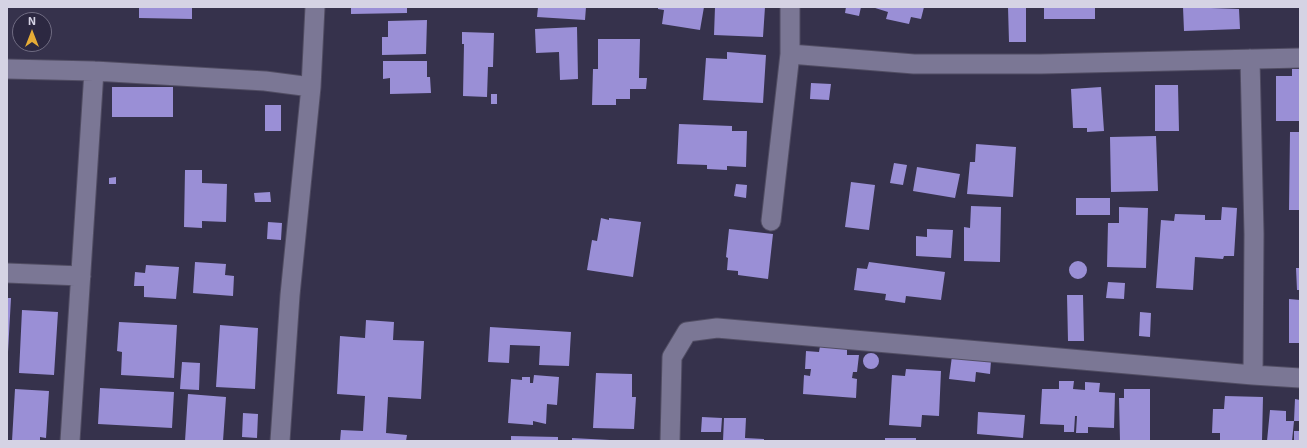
<!DOCTYPE html>
<style>
body{margin:0}
#map{position:relative;width:1307px;height:448px;overflow:hidden;background:#36324c;font-family:"Exo 2",sans-serif}
canvas{display:block}
.frame{position:absolute;inset:0;border:8px solid #d5d3e4;pointer-events:none}
.north{position:absolute;left:12px;top:12px;width:40px;height:40px;box-sizing:border-box;background:#2c2841;border:1px solid #706c82;border-radius:50%;rotate:0deg;font-size:11px;font-weight:700;line-height:16px;text-align:center;color:#d5d3e4}
.north::after{content:'';display:block;margin:auto;width:14px;height:18px;background:#e6ac36;clip-path:polygon(50% 0,100% 100%,50% 72%,0 100%)}
</style>
<div id="map">
<canvas width="1307" height="448"></canvas>
<div class="frame"></div>
<div class="north">N</div>
</div>
<script>
const g = document.querySelector('canvas').getContext('2d');
g.lineJoin = 'round';
function fill(path, color) {
  g.fillStyle = color;
  g.fill(path, 'evenodd');
}
function toPath(rows) {
  const path = new Path2D();
  for (const r of rows) {
    if (r.length === 3) {
      path.moveTo(r[0] + r[2], r[1]);
      path.arc(r[0], r[1], r[2], 0, 2 * Math.PI);
      continue;
    }
    path.moveTo(r[0], r[1]);
    for (let i = 2; i < r.length; i += 2) path.lineTo(r[i], r[i + 1]);
  }
  return path;
}
function stroke(path, color, width, dash) {
  g.strokeStyle = color;
  g.lineWidth = width;
  g.lineCap = dash ? 'butt' : 'round';
  g.setLineDash(dash || []);
  g.stroke(path);
}
fill(toPath([
 [139,7,192,7,192,19,139,18],
 [351,7,407,7,407,13,351,14],
 [538,7,586,7,585,20,537,17],
 [658,7,704,7,700,30,662,24,664,10,658,9],
 [715,7,765,7,763,37,714,35],
 [846,7,861,7,859,16,845,13],
 [872,7,924,7,921,19,911,17,909,24,886,19,888,12],
 [1008,7,1026,7,1026,42,1009,42],
 [1044,7,1095,7,1095,19,1044,19],
 [1183,7,1239,9,1240,29,1184,31],
 [427,20,426,54,382,55,382,37,388,37,388,21],
 [577,27,578,79,560,80,559,52,536,53,535,29],
 [462,32,494,33,493,67,488,67,487,97,463,96,464,44,462,44],
 [598,39,640,39,639,78,647,78,646,89,630,89,630,99,616,99,616,105,592,105,593,69,598,69],
 [727,52,766,55,763,103,703,100,706,58,727,59],
 [383,61,427,61,427,77,430,77,431,93,390,94,390,78,383,79],
 [1292,69,1300,69,1300,121,1276,121,1276,76,1292,76],
 [811,83,831,84,829,100,810,99],
 [1155,85,1178,85,1179,131,1155,131],
 [112,87,173,87,173,117,112,117],
 [1101,87,1104,131,1087,132,1087,128,1073,128,1071,89],
 [491,94,497,94,497,104,491,104],
 [265,105,281,105,281,131,265,131],
 [679,124,732,126,732,131,747,131,746,167,727,166,727,170,707,169,707,165,677,164],
 [1290,132,1300,132,1300,210,1289,210],
 [1156,136,1158,191,1111,192,1110,137],
 [976,144,1016,147,1013,197,967,194,970,162,975,162],
 [894,163,907,165,903,185,890,183],
 [917,167,960,174,955,198,913,191],
 [185,170,202,170,202,183,227,184,226,222,202,221,202,228,184,227],
 [116,177,116,184,109,184,109,178],
 [851,182,875,185,869,230,845,227],
 [736,184,747,185,746,198,734,196],
 [270,192,271,202,255,202,254,193],
 [1076,198,1110,198,1110,215,1076,215],
 [971,206,1001,207,1000,262,964,261,964,227,970,228],
 [1119,207,1148,208,1146,268,1107,267,1108,223,1119,223],
 [1222,207,1237,208,1234,256,1224,256,1223,259,1195,257,1193,290,1156,288,1161,220,1174,221,1175,214,1205,215,1205,220,1221,220],
 [601,218,609,220,609,218,641,222,633,277,587,270,592,240,597,241],
 [268,222,282,223,281,240,267,239],
 [729,229,773,234,768,279,738,275,738,271,727,270,728,258,726,257],
 [927,229,953,230,951,258,916,256,916,236,927,237],
 [1078,270,9],
 [195,262,226,264,225,275,234,276,233,296,193,293],
 [869,262,945,272,941,300,906,296,905,303,885,300,886,294,854,290,857,268,867,269],
 [146,265,179,267,176,299,144,297,144,286,134,286,135,272,145,273],
 [1296,268,1300,268,1300,290,1297,290],
 [1108,282,1125,283,1124,299,1106,298],
 [1067,295,1083,295,1084,341,1068,341],
 [7,298,11,298,8,352,7,352],
 [1289,299,1300,300,1300,343,1289,343],
 [22,310,58,312,54,375,19,373],
 [1140,312,1151,313,1150,337,1139,336],
 [366,320,394,322,393,340,424,341,421,399,388,397,386,433,407,435,406,441,340,441,341,430,363,431,365,396,337,394,340,336,365,338],
 [119,322,177,325,174,378,121,375,122,352,117,351],
 [220,325,258,328,255,389,216,387],
 [490,327,571,332,569,366,539,365,540,346,510,345,509,363,488,362],
 [820,346,847,349,847,355,859,355,857,372,853,372,852,378,857,379,856,398,803,394,804,375,810,376,811,369,805,369,806,351,819,352],
 [871,361,8],
 [952,356,991,361,990,374,976,372,975,382,949,379],
 [182,362,200,363,199,390,180,389],
 [906,369,941,371,939,416,922,415,921,427,889,425,892,375,905,376],
 [596,373,632,374,632,397,636,397,634,429,593,428],
 [534,375,559,377,557,405,547,404,546,424,533,421,533,425,508,423,511,379,522,380,522,377,530,377,530,383,533,383],
 [1059,381,1074,381,1073,389,1085,390,1085,382,1100,383,1099,392,1115,393,1114,428,1088,427,1088,433,1076,433,1077,416,1075,416,1074,432,1064,432,1064,425,1040,424,1042,389,1059,389],
 [100,388,174,392,172,428,98,424],
 [15,389,49,391,46,438,40,437,40,441,12,441],
 [1124,389,1150,389,1150,441,1120,441,1119,398,1124,398],
 [188,394,226,397,223,441,185,441],
 [1225,396,1263,397,1262,441,1220,441,1220,433,1212,433,1213,409,1224,409],
 [1295,399,1300,400,1300,421,1294,421],
 [1270,410,1286,411,1286,421,1294,421,1292,441,1267,441],
 [978,412,1025,415,1023,438,977,434],
 [243,413,258,414,257,438,242,437],
 [702,417,722,418,721,432,701,432],
 [724,418,746,418,745,438,764,439,764,441,723,441],
 [1294,431,1300,431,1300,441,1294,441],
 [511,436,558,437,558,441,511,441],
 [572,438,610,440,610,441,572,441],
 [885,438,916,438,916,441,885,441]
]), '#9a8fd6');
const minor = toPath([
 [790,54,914,64,1041,64,1300,58],
 [1250,59,1254,234,1253,375],
 [7,69,94,71,162,75,265,81,311,87],
 [771,221,790,54,790,7],
 [7,273,81,276],
 [70,441,94,71],
 [280,441,290,295,311,87,315,7],
 [670,441,672,357,687,332,717,328,1253,375,1300,378]
]);
stroke(minor, '#514d63', 21);
stroke(minor, '#7b7795', 19);
</script>
